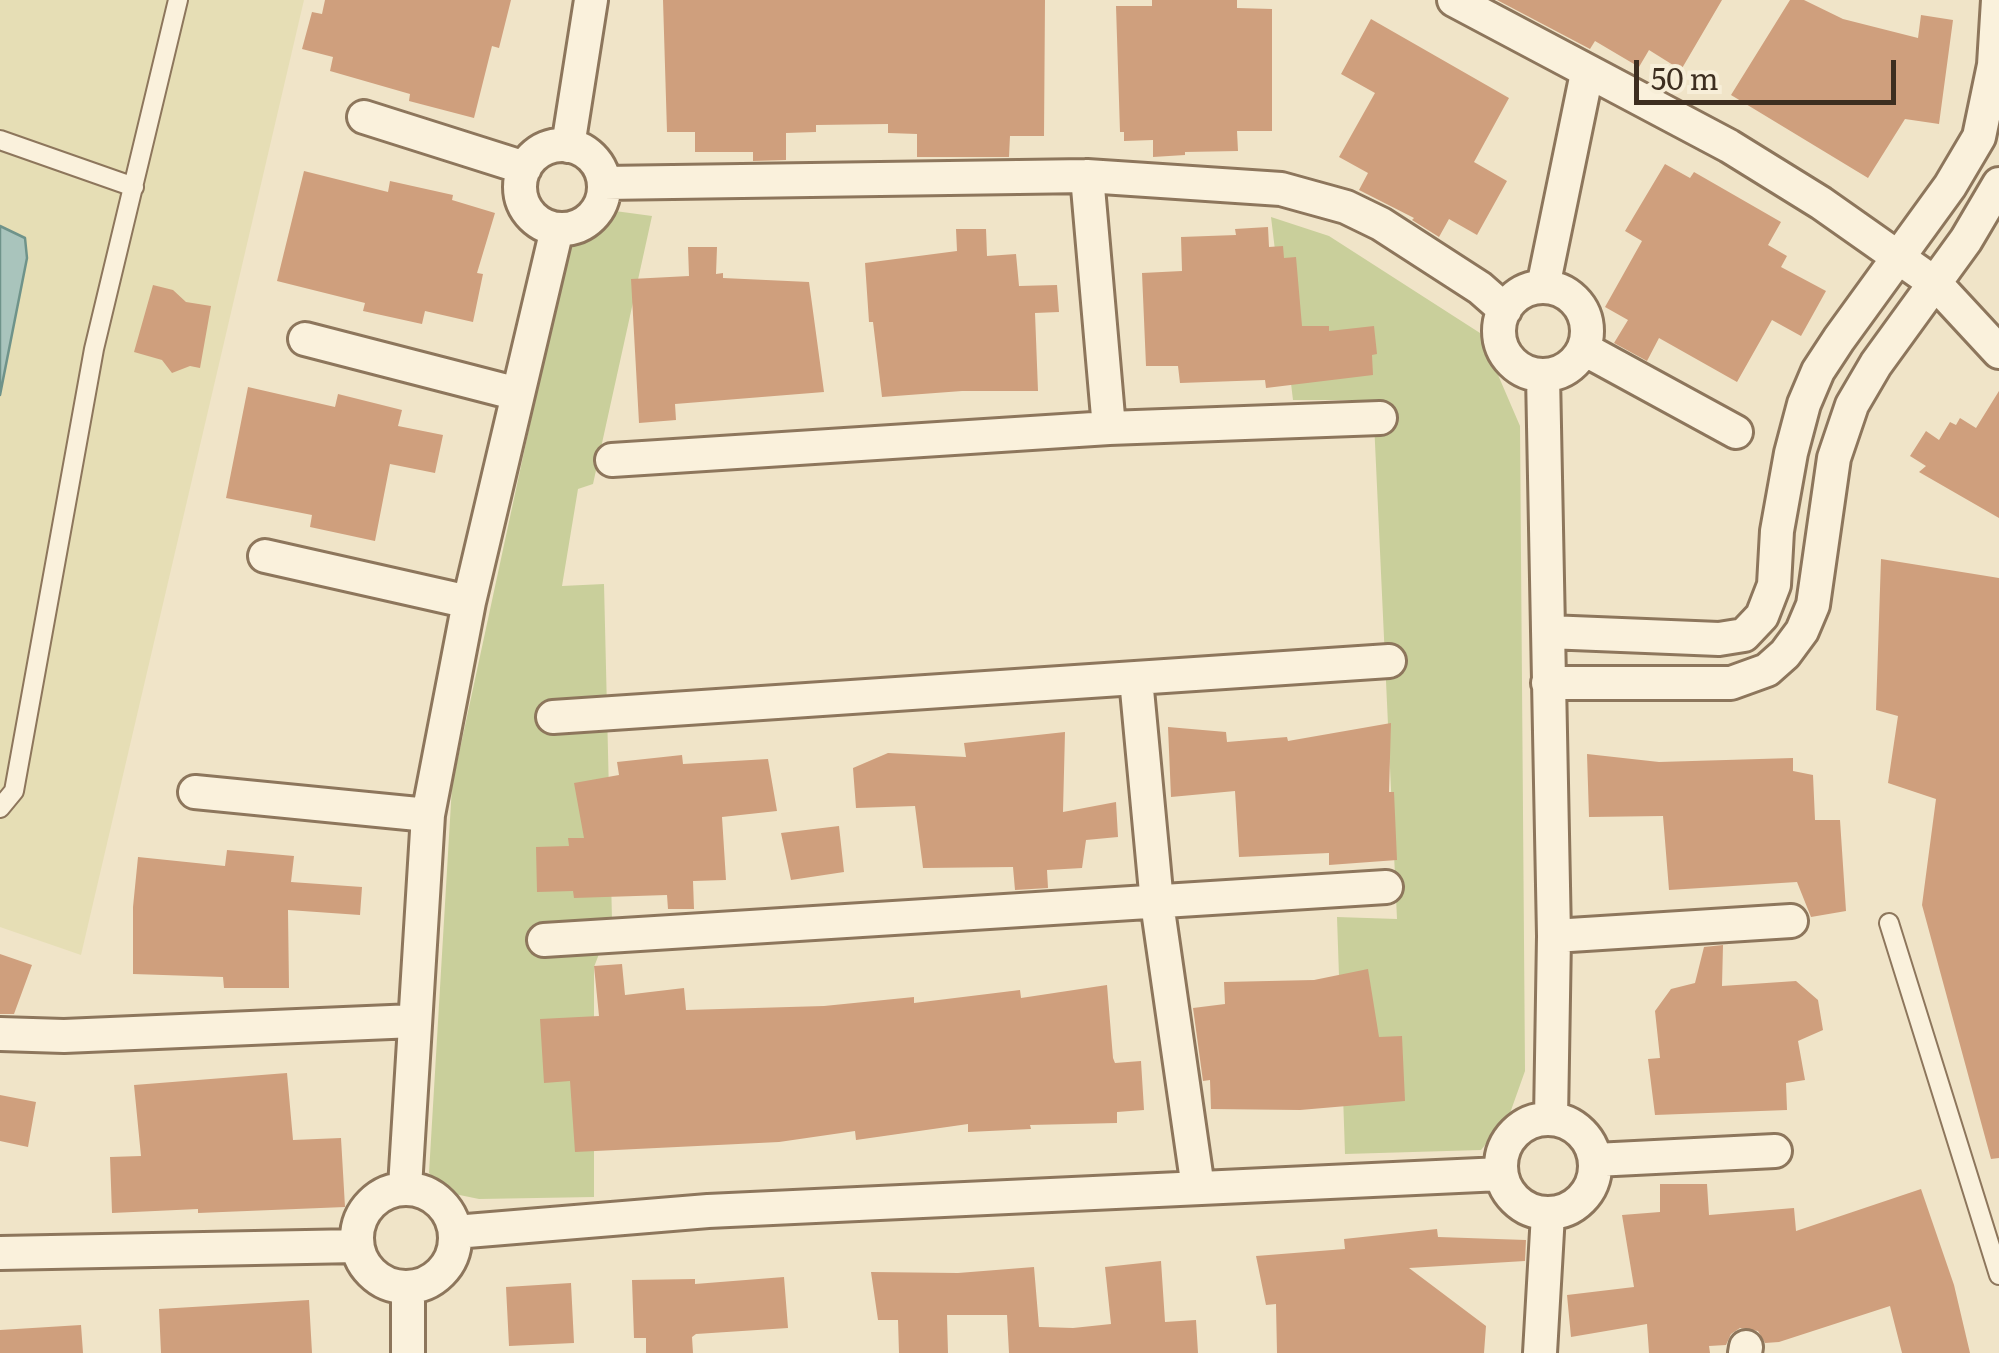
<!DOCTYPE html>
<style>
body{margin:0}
#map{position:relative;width:1999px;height:1353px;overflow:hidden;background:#f0e4c8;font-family:Literata,serif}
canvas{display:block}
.scale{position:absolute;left:1634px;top:60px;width:262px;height:45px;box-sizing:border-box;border:5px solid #3d2e20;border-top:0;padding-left:12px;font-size:30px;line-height:35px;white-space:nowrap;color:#3d2e20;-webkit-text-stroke:8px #f7eed8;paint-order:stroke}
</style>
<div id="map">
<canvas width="1999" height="1353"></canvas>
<div class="scale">50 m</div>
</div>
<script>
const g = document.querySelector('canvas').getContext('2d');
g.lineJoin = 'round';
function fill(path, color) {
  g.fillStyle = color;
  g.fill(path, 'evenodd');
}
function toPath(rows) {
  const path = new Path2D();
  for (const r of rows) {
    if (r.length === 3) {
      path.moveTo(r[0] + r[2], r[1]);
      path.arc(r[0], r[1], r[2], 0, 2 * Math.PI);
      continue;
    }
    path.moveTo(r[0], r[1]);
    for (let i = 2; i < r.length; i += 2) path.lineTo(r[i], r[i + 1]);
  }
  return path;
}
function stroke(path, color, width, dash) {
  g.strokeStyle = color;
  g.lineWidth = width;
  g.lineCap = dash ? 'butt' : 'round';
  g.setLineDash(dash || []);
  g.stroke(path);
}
fill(toPath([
 [0,0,304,0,81,955,0,927]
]), '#e6deb5');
fill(toPath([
 [615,211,652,216,593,484,578,489,562,586,604,584,612,920,594,967,594,1197,479,1199,445,1192,429,1173,452,786,568,248,599,227],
 [1271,217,1329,236,1480,333,1520,426,1525,1071,1509,1116,1481,1150,1345,1154,1337,917,1397,919,1373,400,1293,400]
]), '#c9cf9b');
const water = toPath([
 [0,226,25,238,27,258,0,395,0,226]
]);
fill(water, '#a9c4bc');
stroke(water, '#6f938a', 2.5);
fill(toPath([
 [325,0,511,0,499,48,492,46,474,118,409,101,410,94,330,71,333,57,302,49,312,12,322,14],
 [663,0,1045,0,1044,136,1010,136,1009,157,917,157,917,134,888,133,888,124,816,125,816,132,786,133,786,160,753,161,753,152,695,152,695,132,667,132],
 [1152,0,1237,0,1237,8,1272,9,1272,131,1237,131,1238,151,1185,152,1185,155,1153,157,1153,140,1124,141,1124,132,1120,132,1116,6,1152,6],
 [1497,0,1722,0,1681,70,1649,50,1639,67,1595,41,1590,49],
 [1790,0,1804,0,1843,19,1918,38,1921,15,1953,20,1939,124,1905,119,1868,178,1731,95],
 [1371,19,1509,98,1474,162,1507,181,1477,235,1449,219,1439,237,1412,220,1414,218,1359,190,1368,173,1339,157,1375,93,1341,74],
 [1665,164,1690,178,1694,172,1781,222,1768,245,1787,256,1781,267,1826,291,1801,336,1772,320,1737,382,1659,338,1647,361,1614,343,1628,320,1605,307,1642,241,1625,231],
 [304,171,388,192,390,181,453,195,452,200,495,213,477,273,483,274,473,322,425,311,422,324,363,311,365,303,277,281],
 [1268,227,1269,247,1283,246,1284,258,1296,257,1302,326,1329,326,1329,331,1374,326,1377,354,1372,355,1373,375,1266,388,1265,380,1180,383,1178,366,1146,366,1142,273,1182,271,1181,237,1236,235,1235,229],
 [956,229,986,229,987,256,1016,254,1019,286,1057,285,1059,312,1035,313,1038,391,962,391,882,397,873,322,869,322,865,263,957,251],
 [688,247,717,247,716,274,723,273,723,278,809,282,824,392,675,404,676,420,639,423,631,279,689,276],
 [153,285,173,290,186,302,211,306,200,368,190,366,172,373,162,360,134,352],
 [248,387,335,407,338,394,402,410,398,426,443,435,435,473,390,464,375,541,310,527,312,515,226,498],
 [1999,391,1999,518,1919,472,1926,466,1910,456,1926,431,1939,440,1950,422,1956,425,1960,418,1976,428],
 [1881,559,1999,578,1999,1158,1991,1159,1922,905,1936,799,1888,783,1898,716,1876,710],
 [1391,723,1389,792,1394,792,1397,860,1329,865,1329,853,1239,857,1235,791,1171,797,1168,727,1226,732,1227,742,1287,737,1288,741],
 [1065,732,1063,812,1116,802,1118,837,1086,840,1082,868,1047,870,1048,888,1015,890,1013,867,923,868,915,806,856,808,853,768,888,753,966,757,964,743],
 [1587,754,1659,762,1793,758,1793,771,1813,775,1815,820,1840,820,1846,911,1811,917,1797,882,1669,890,1663,816,1589,817],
 [682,755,683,764,768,759,777,811,722,817,726,880,693,881,694,909,668,909,667,895,574,898,573,891,537,892,536,847,569,846,568,838,584,838,574,783,619,775,617,762],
 [839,826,844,872,791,880,781,833],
 [227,850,294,856,291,882,362,887,360,915,288,910,289,988,224,988,223,977,133,974,133,907,138,857,225,866],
 [1723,945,1722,986,1796,981,1818,1000,1823,1030,1798,1041,1805,1080,1786,1083,1787,1110,1655,1115,1648,1059,1660,1058,1655,1011,1671,989,1695,983,1704,947],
 [0,954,32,965,14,1014,0,1014],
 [622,964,625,995,684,988,686,1010,824,1006,914,997,914,1003,1020,990,1021,998,1107,985,1113,1058,1115,1063,1141,1061,1144,1110,1117,1112,1117,1123,1030,1125,1031,1129,968,1132,968,1124,856,1140,855,1131,779,1142,575,1152,570,1081,544,1083,540,1019,599,1016,594,966],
 [1368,969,1379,1037,1402,1036,1405,1101,1300,1110,1211,1109,1210,1080,1203,1081,1193,1008,1225,1004,1224,982,1314,980],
 [287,1073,293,1140,341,1138,345,1207,198,1213,198,1209,112,1213,110,1157,141,1156,134,1085],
 [0,1095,36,1102,28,1147,0,1141],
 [1660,1184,1707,1184,1709,1215,1794,1208,1796,1231,1921,1189,1954,1285,1970,1353,1902,1353,1890,1306,1779,1342,1765,1343,1758,1331,1740,1328,1731,1334,1726,1345,1709,1346,1710,1353,1649,1353,1647,1324,1571,1337,1567,1295,1634,1287,1622,1215,1660,1212],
 [1437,1229,1438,1237,1526,1240,1525,1261,1409,1268,1486,1326,1484,1353,1277,1353,1276,1304,1266,1305,1256,1256,1345,1249,1344,1239],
 [1161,1261,1165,1322,1196,1320,1198,1353,1009,1353,1007,1315,947,1315,948,1353,899,1353,898,1320,878,1320,871,1272,958,1273,1034,1267,1039,1327,1073,1328,1111,1324,1105,1267],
 [784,1277,788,1328,696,1334,692,1337,693,1353,646,1353,646,1338,634,1338,632,1280,695,1279,695,1284],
 [571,1283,574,1343,509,1346,506,1287],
 [309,1300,312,1353,161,1353,159,1309],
 [81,1325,83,1353,0,1353,0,1330]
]), '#cf9f7d');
const lane = toPath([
 [0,140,134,187],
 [0,808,14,791,94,349,178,0],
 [1889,923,1999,1275]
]);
const street = toPath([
 [1454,0,1729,146,1821,203,1936,284,1999,352],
 [364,117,525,168],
 [562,187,42],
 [568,146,591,0],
 [1087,176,1109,428],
 [604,183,1087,176,1281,189,1346,207,1381,224,1480,288,1505,310],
 [1543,287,1587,73],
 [1543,331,44],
 [305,339,518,394],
 [1584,349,1736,432],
 [1543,375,1554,936,1551,1119],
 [612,460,1109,428,1380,418],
 [265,556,469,602],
 [1548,632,1719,639,1744,635,1762,616,1774,585,1777,531,1791,453,1804,404,1818,371,1839,339,1950,186,1979,137,1994,65,1998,0],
 [1136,679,1157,903,1198,1188],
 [1548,683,1731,683,1767,670,1785,654,1802,631,1813,605,1834,458,1852,405,1876,364,1966,240,1999,184],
 [553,717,1389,661],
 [195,792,428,815],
 [1554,936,1791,921],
 [544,940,1386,887],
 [0,1034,64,1036,414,1021],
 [1548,1166,47],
 [1595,1160,1775,1151],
 [405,1187,428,815,469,602,557,229],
 [406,1238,49],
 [455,1232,708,1211,1501,1174],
 [0,1253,357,1246],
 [408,1288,408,1353],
 [1540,1353,1548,1214],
 [1745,1353,1746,1347]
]);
stroke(lane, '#8d765c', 22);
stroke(street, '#8d765c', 38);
stroke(lane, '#faf1dc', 18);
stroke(street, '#faf1dc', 32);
</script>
